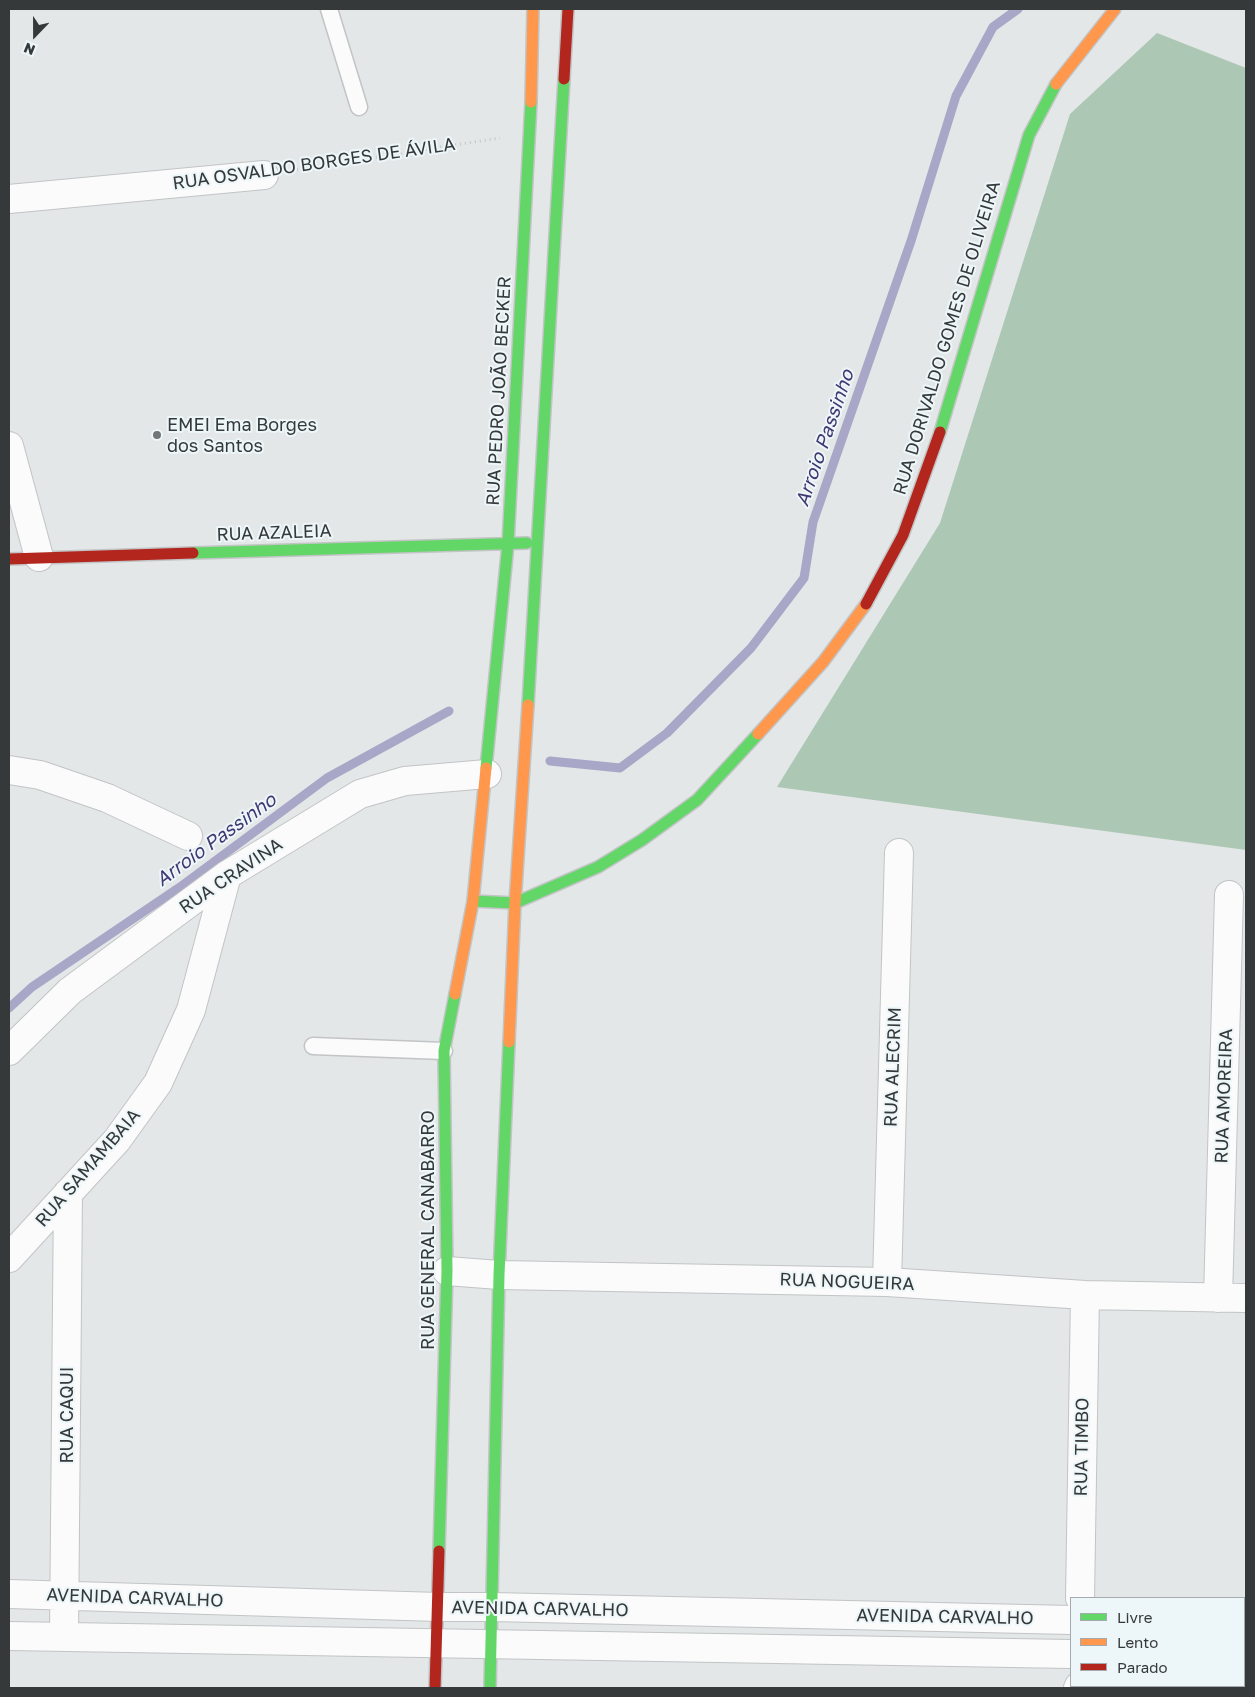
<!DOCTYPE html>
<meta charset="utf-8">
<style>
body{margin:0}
#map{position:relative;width:1255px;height:1697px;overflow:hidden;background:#e3e7e8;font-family:"Golos Text",sans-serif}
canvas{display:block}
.frame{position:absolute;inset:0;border:10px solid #36393a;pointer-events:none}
.legend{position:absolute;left:1070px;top:1597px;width:175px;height:90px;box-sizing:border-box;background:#edf6f9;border:1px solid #a4aaad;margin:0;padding:6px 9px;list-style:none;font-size:15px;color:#36393a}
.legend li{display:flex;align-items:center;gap:10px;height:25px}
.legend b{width:25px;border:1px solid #a4aaad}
.north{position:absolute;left:10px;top:10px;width:50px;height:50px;-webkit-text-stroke:4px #edf6f9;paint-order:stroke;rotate:202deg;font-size:14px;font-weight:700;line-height:20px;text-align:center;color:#36393a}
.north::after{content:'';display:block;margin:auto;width:18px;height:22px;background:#36393a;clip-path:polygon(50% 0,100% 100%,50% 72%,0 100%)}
</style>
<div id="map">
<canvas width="1255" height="1697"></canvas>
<div class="frame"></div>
<ul class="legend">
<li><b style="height:6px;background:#63d668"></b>Livre</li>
<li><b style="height:6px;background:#ff974d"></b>Lento</li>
<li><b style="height:6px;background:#b3261e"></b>Parado</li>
</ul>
<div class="north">N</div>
</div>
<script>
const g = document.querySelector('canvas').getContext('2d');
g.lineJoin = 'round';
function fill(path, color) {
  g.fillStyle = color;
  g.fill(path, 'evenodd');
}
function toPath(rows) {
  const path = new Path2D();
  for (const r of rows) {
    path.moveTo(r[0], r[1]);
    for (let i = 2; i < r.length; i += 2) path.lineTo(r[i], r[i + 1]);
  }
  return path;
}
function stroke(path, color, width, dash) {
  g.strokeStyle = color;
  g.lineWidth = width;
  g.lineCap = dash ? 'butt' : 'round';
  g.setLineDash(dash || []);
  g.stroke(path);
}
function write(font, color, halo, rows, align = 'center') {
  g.font = font + ' "Golos Text",sans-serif';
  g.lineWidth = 4;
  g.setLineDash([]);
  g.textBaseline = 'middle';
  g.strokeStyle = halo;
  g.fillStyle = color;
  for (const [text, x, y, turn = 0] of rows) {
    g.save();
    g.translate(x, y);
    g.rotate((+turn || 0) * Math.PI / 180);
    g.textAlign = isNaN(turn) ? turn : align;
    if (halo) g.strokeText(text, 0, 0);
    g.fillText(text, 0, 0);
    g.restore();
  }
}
fill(toPath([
 [1157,33,1246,68,1246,850,777,787,940,523,1070,114]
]), '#adc7b5');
stroke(toPath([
 [550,761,620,768,667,733,751,648,804,578,813,522,911,241,956,96,993,27,1018,9],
 [9,1008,32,987,180,887,327,778,449,711]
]), '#a8a7c7', 9);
const lane = toPath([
 [329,9,359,107],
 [313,1046,444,1051]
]);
const street = toPath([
 [9,199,264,175],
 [9,446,39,557],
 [9,770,40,775,107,798,188,836],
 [9,1051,70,991,227,875,360,794,405,781,487,774],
 [9,1258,117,1140,158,1083,191,1010,227,875],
 [447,1271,499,1275,887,1282,1085,1295,1246,1298],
 [887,1282,899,853],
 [1218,1298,1229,895],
 [9,1594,439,1607,492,1607,1071,1620],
 [1080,1598,1085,1295],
 [1244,1624,1246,1624],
 [9,1636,1071,1654],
 [64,1637,68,1193],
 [1244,1657,1246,1657],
 [1078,1688,1079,1686]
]);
const fast = toPath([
 [940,432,1029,135,1056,84],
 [193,553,527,543],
 [528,705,564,79],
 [486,768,508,544,531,102],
 [473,901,515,903,598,867,642,840,697,800,758,734],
 [439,1551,447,1271,444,1051,455,994],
 [490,1688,499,1275,509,1042]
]);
const slow = toPath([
 [1056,84,1115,9],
 [531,102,533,9],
 [758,734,823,662,866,604],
 [455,994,473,901,486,768],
 [509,1042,515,903,528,705]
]);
const jam = toPath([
 [564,79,568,9],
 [9,559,193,553],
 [866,604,903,535,940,432],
 [435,1688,439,1551]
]);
stroke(lane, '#c2c4c5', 19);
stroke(street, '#c2c4c5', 30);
stroke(fast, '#c2c4c5', 14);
stroke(slow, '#c2c4c5', 14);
stroke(jam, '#c2c4c5', 14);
stroke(toPath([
 [292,170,500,138]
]), '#c4c6c6', 3, [1, 4]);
stroke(lane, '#fbfbfc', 16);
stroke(street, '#fbfbfc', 28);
stroke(fast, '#63d668', 11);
stroke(slow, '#ff974d', 11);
stroke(jam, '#b3261e', 11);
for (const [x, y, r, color] of [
 [157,435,5,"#737677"]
]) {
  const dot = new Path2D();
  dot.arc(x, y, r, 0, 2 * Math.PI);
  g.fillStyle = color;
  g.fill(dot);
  stroke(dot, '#edf6f9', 2);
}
write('18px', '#36393a', '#edf6f9', [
 ["RUA OSVALDO BORGES DE ÁVILA",314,164,-8],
 ["RUA DORIVALDO GOMES DE OLIVEIRA",947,338,-73],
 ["RUA PEDRO JOÃO BECKER",499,391,-87],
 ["RUA AZALEIA",274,533,-2],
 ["RUA CRAVINA",231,876,-34],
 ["RUA ALECRIM",893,1067,-88],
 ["RUA AMOREIRA",1224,1096,-88],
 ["RUA SAMAMBAIA",88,1168,-49],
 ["RUA GENERAL CANABARRO",428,1230,-90],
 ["RUA NOGUEIRA",847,1282,2],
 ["RUA CAQUI",67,1415,-90],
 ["RUA TIMBO",1082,1447,-89],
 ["AVENIDA CARVALHO",135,1598,2],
 ["AVENIDA CARVALHO",540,1609,1],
 ["AVENIDA CARVALHO",945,1617,1]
]);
write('18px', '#36393a', '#edf6f9', [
 ["EMEI Ema Borges",167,425],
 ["dos Santos",167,446]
], 'left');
write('italic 19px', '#413772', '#edf6f9', [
 ["Arroio Passinho",825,438,-71],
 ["Arroio Passinho",216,840,-36]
]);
</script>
